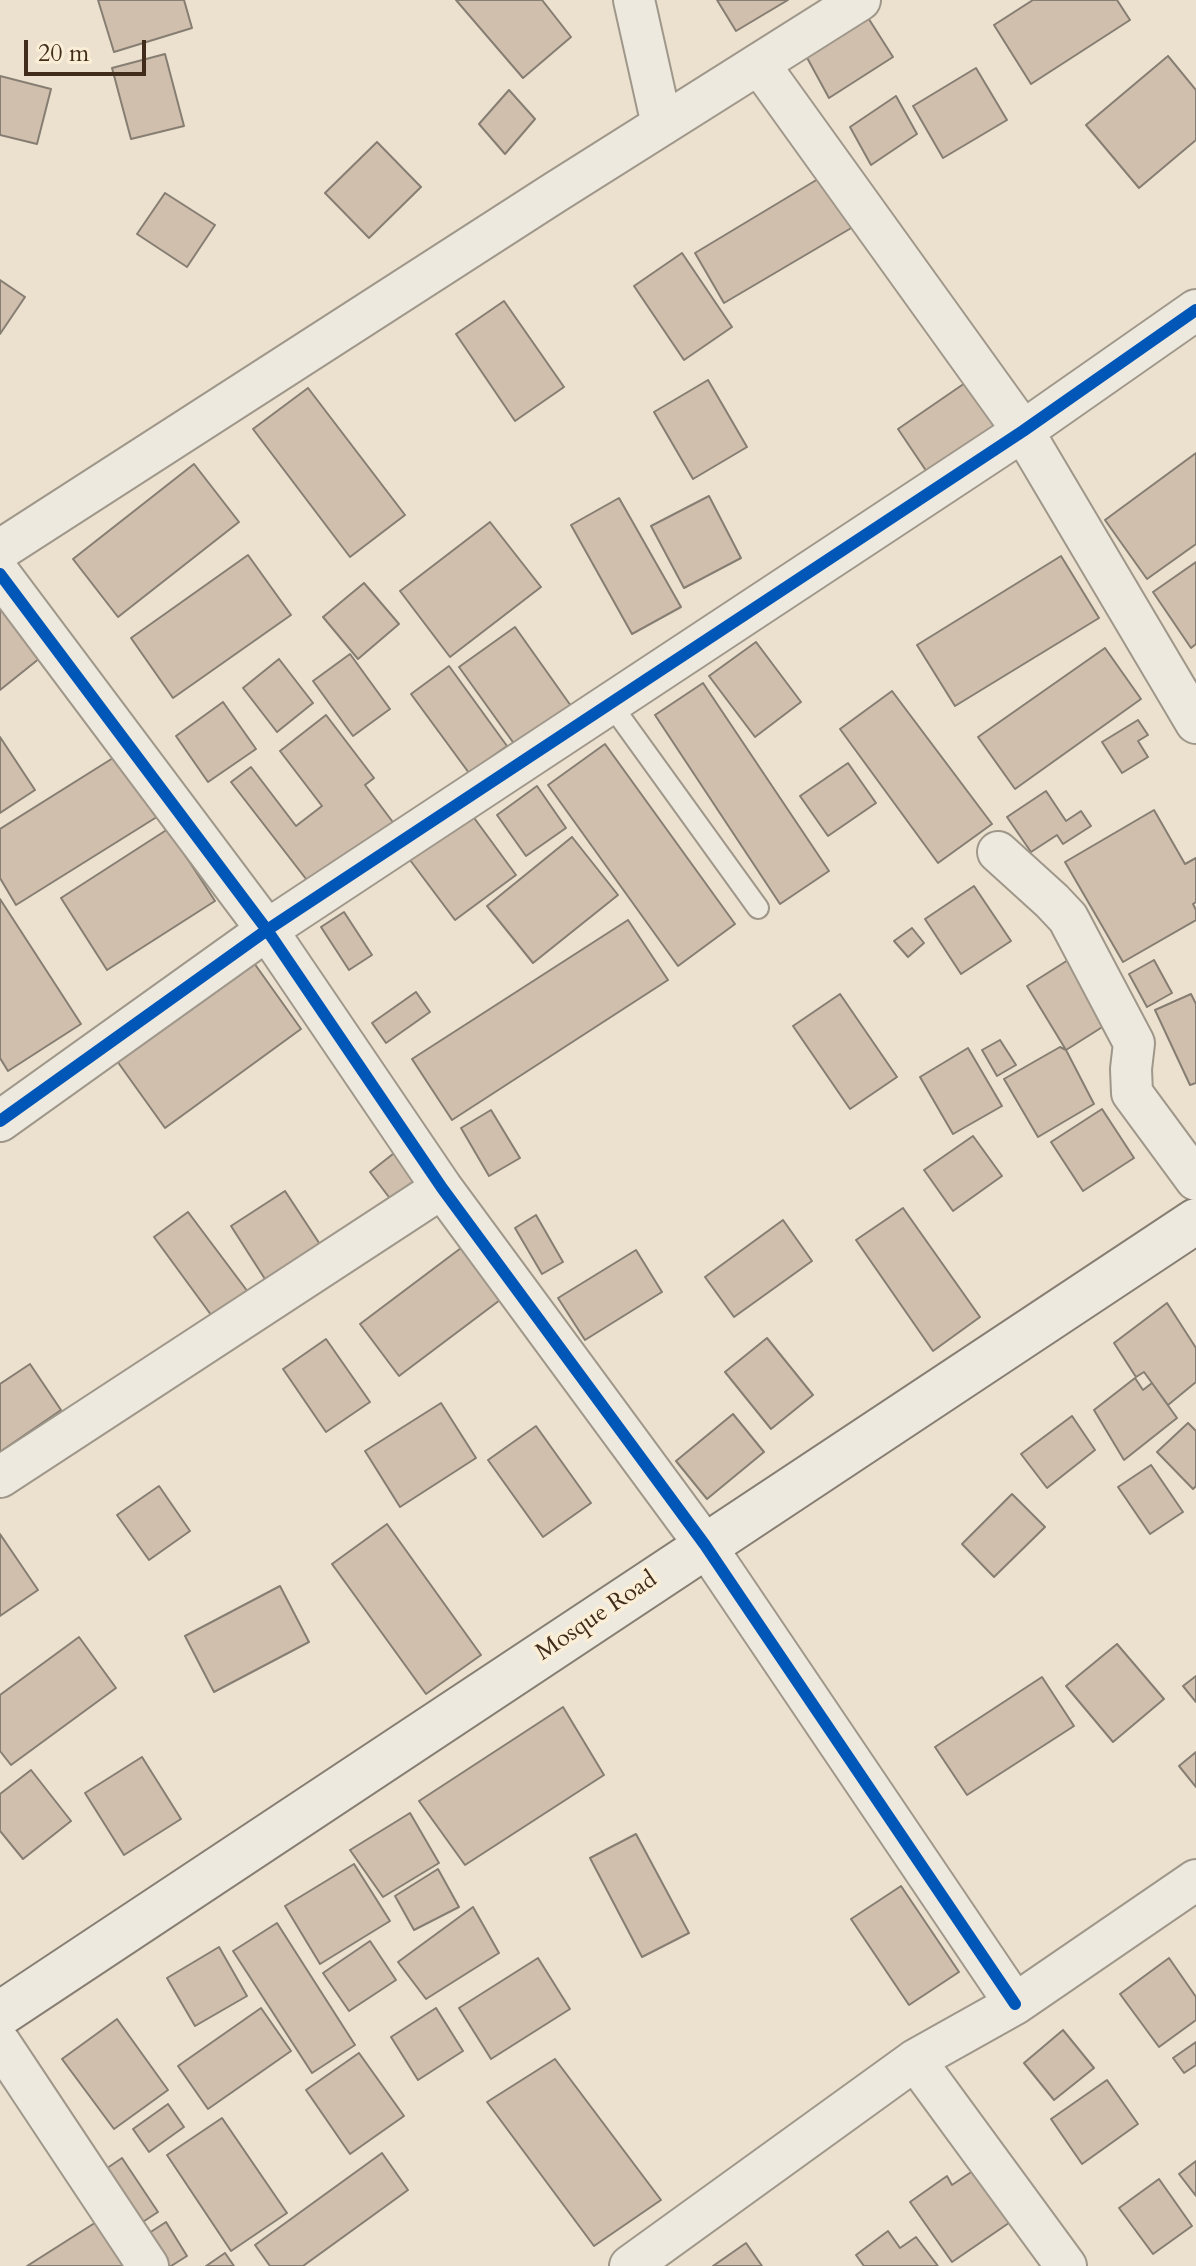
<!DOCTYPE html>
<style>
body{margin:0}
#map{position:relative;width:1196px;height:2266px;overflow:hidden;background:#ebe1ce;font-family:Cardo,serif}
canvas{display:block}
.scale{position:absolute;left:24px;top:40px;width:122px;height:36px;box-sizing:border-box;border:4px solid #412b1a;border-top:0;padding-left:10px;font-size:24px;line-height:28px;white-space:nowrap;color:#412b1a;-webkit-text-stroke:6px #faeed7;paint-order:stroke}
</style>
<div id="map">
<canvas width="1196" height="2266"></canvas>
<div class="scale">20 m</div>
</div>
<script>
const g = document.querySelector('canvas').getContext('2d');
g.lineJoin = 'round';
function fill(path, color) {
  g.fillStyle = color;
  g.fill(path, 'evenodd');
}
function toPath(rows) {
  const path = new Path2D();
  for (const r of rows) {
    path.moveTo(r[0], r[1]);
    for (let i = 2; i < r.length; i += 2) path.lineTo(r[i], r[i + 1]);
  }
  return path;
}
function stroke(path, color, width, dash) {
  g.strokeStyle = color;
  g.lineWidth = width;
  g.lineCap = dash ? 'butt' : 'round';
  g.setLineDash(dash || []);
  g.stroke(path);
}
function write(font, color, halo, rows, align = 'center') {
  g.font = font + ' Cardo,serif';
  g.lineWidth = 7;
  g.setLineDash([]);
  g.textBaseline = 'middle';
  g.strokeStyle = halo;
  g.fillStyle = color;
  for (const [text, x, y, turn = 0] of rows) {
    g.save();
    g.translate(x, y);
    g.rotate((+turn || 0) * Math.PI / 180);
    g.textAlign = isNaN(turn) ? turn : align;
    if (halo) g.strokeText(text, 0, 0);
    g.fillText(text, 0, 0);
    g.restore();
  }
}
const building = toPath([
 [98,0,184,0,192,28,114,52,98,0],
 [456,0,542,0,571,37,523,78,456,0],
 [717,0,788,0,736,31,717,0],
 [1033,0,1117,0,1130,20,1031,84,994,25,1033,0],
 [865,13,893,57,829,98,805,54,865,13],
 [165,54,184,126,131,139,112,68,165,54],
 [1168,56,1196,90,1196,140,1139,188,1086,125,1168,56],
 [976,68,1007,120,943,158,913,106,976,68],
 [0,76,51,89,37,144,0,135,0,76],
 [509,90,535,119,505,154,479,124,509,90],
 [896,96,917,134,871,165,850,127,896,96],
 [377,142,421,187,369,238,325,193,377,142],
 [823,176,853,227,724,303,695,253,823,176],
 [165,193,215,225,187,267,137,234,165,193],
 [682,253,732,327,684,360,634,286,682,253],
 [0,280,25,297,0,334,0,280],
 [504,301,564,387,515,421,456,334,504,301],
 [708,380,747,447,693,479,654,412,708,380],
 [965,383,999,432,931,478,898,429,965,383],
 [308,388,405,515,350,557,253,429,308,388],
 [1196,453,1196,544,1147,579,1105,520,1196,453],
 [194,464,239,522,118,617,73,559,194,464],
 [709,496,741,558,684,588,651,526,709,496],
 [619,498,681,607,632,634,571,525,619,498],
 [490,522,541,587,450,657,400,591,490,522],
 [248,555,291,615,173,698,131,638,248,555],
 [1061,556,1099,618,955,706,917,645,1061,556],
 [1196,562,1196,644,1191,648,1153,592,1196,562],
 [364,583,399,624,358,659,323,617,364,583],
 [0,607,40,658,0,690,0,607],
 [515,627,571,706,515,745,459,667,515,627],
 [756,642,801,702,755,737,709,676,756,642],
 [1105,648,1141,699,1015,789,978,737,1105,648],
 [350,654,390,709,353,736,313,681,350,654],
 [279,659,313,703,277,732,243,688,279,659],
 [449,666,507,746,469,773,411,694,449,666],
 [703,683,829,871,780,904,655,715,703,683],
 [892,691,992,824,938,863,840,729,892,691],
 [223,702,256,749,208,782,176,736,223,702],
 [326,715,374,778,365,785,395,825,313,888,231,782,251,767,296,826,322,806,280,751,326,715],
 [1138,720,1148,735,1138,741,1148,757,1122,773,1102,742,1138,720],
 [0,737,35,790,0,813,0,737],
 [605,744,735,924,678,966,548,785,605,744],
 [121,753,160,815,16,905,0,878,0,829,121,753],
 [848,763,876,803,828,836,800,796,848,763],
 [537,786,566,828,526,856,497,815,537,786],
 [1046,791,1066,821,1081,811,1091,826,1063,844,1057,835,1031,852,1007,817,1046,791],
 [1154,810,1185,864,1196,858,1196,902,1193,904,1196,910,1196,920,1123,962,1065,862,1154,810],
 [472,815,516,875,455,920,410,860,472,815],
 [168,829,215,901,107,970,61,898,168,829],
 [572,837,618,895,533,963,487,906,572,837],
 [974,886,1011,941,961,974,925,919,974,886],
 [0,899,81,1024,8,1071,0,1058,0,899],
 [344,912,372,955,349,970,321,927,344,912],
 [628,920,668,980,452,1120,412,1059,628,920],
 [912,928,924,943,908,957,894,941,912,928],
 [1076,955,1115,1019,1066,1050,1027,986,1076,955],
 [1154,960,1172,993,1147,1007,1129,974,1154,960],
 [254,963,301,1029,165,1128,117,1061,254,963],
 [416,992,430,1012,386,1043,372,1023,416,992],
 [840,994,897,1077,850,1109,793,1026,840,994],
 [1191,994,1196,1004,1196,1083,1190,1085,1155,1010,1191,994],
 [1000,1040,1016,1065,997,1076,982,1050,1000,1040],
 [1060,1047,1066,1050,1094,1104,1038,1137,1004,1079,1060,1047],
 [968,1048,1002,1106,953,1134,920,1077,968,1048],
 [1102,1109,1134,1158,1083,1191,1051,1142,1102,1109],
 [491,1110,520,1158,489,1176,461,1128,491,1110],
 [973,1136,1002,1176,953,1211,924,1170,973,1136],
 [412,1139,455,1196,413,1229,370,1172,412,1139],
 [285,1191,327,1255,272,1290,231,1226,285,1191],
 [903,1208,980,1317,933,1351,856,1240,903,1208],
 [188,1212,263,1312,228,1338,154,1237,188,1212],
 [536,1215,563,1262,542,1274,515,1228,536,1215],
 [783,1220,812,1261,734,1317,705,1277,783,1220],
 [465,1245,504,1297,399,1376,360,1324,465,1245],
 [636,1250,662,1292,585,1340,558,1298,636,1250],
 [1167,1303,1196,1348,1196,1382,1168,1405,1144,1372,1136,1377,1114,1343,1167,1303],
 [767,1338,813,1395,771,1429,725,1372,767,1338],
 [326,1339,370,1402,326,1432,283,1369,326,1339],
 [30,1364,61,1410,0,1452,0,1384,30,1364],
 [1135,1378,1143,1390,1152,1383,1177,1418,1124,1460,1094,1410,1135,1378],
 [441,1403,476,1458,400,1507,365,1451,441,1403],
 [733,1414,764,1452,707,1499,676,1461,733,1414],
 [1072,1416,1095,1450,1047,1488,1021,1454,1072,1416],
 [1188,1423,1196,1431,1196,1486,1193,1489,1157,1452,1188,1423],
 [536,1426,591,1503,543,1537,488,1460,536,1426],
 [1151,1465,1183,1512,1150,1534,1118,1487,1151,1465],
 [159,1486,190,1531,149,1560,117,1515,159,1486],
 [1012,1494,1045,1527,994,1577,962,1544,1012,1494],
 [387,1524,481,1655,426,1694,332,1564,387,1524],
 [0,1534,38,1590,0,1616,0,1534],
 [280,1586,309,1642,214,1692,185,1636,280,1586],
 [79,1637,116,1688,11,1765,0,1751,0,1695,79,1637],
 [1117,1644,1164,1699,1113,1742,1066,1686,1117,1644],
 [1196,1676,1196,1702,1183,1686,1196,1676],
 [1042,1677,1074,1726,967,1795,935,1747,1042,1677],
 [563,1707,604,1775,465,1865,419,1801,563,1707],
 [1196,1752,1196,1787,1179,1766,1196,1752],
 [142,1757,181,1819,124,1855,85,1793,142,1757],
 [31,1770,71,1821,23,1859,0,1831,0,1794,31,1770],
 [410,1813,439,1863,383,1897,350,1850,410,1813],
 [636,1834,689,1933,642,1957,590,1858,636,1834],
 [354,1864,390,1921,320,1964,285,1906,354,1864],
 [438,1869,459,1907,414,1930,395,1896,438,1869],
 [901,1886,959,1972,909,2005,851,1919,901,1886],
 [473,1907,499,1953,426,1999,398,1962,473,1907],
 [277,1923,355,2045,312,2073,233,1951,277,1923],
 [370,1941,396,1980,349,2011,323,1973,370,1941],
 [219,1947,247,1996,195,2026,167,1978,219,1947],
 [538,1958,570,2009,491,2059,459,2008,538,1958],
 [1169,1958,1196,1997,1196,2020,1159,2047,1120,1994,1169,1958],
 [261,2008,291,2051,208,2109,178,2066,261,2008],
 [436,2008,463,2051,418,2080,391,2037,436,2008],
 [117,2019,168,2090,114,2129,62,2059,117,2019],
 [1063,2030,1094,2068,1054,2100,1024,2063,1063,2030],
 [1196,2042,1196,2065,1184,2073,1173,2058,1196,2042],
 [359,2053,404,2116,350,2154,306,2090,359,2053],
 [555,2059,661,2200,594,2246,487,2102,555,2059],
 [1107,2080,1138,2124,1082,2164,1051,2119,1107,2080],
 [168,2104,184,2127,149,2152,133,2129,168,2104],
 [222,2118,287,2213,231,2251,167,2155,222,2118],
 [382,2153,408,2190,303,2266,270,2266,255,2245,382,2153],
 [122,2158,158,2212,132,2229,97,2175,122,2158],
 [1196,2161,1196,2196,1179,2174,1196,2161],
 [986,2162,1022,2214,952,2262,910,2202,947,2176,952,2185,986,2162],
 [1159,2179,1192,2226,1153,2254,1119,2208,1159,2179],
 [101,2219,131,2266,27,2266,101,2219],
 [166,2222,187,2256,171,2266,158,2266,140,2239,166,2222],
 [888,2231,900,2248,916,2237,938,2266,864,2266,856,2255,888,2231],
 [746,2243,762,2266,713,2266,746,2243],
 [225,2253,234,2266,206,2266,225,2253]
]);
fill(building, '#d1bfae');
stroke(building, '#867e72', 2);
const lane = toPath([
 [610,703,758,908]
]);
const street = toPath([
 [634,0,662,125],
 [759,64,1023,431,1196,723],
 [0,550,554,193,860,0],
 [0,574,267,930,442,1188,705,1545,1015,2004],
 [998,852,1052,901,1068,918,1134,1043,1131,1069,1132,1093,1196,1180],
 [0,1121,267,930,1023,431,1196,310],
 [0,1477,442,1188],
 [0,2043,148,2266],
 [915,2060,1066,2266],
 [630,2266,915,2060,1015,2004,1196,1880]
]);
const secondary = toPath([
 [0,2014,1196,1221]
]);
stroke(lane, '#9f978a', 24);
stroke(street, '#9f978a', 44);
stroke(secondary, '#867e72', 48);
stroke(lane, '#eee9df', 20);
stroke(street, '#eee9df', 40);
stroke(secondary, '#eee9df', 44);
stroke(toPath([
 [0,574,267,930,442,1188,705,1545,1015,2004],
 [0,1121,267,930,1023,431,1196,310]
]), '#0057b8', 12);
write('24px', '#412b1a', '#faeed7', [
 ["Mosque Road",597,1617,-34]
]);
</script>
